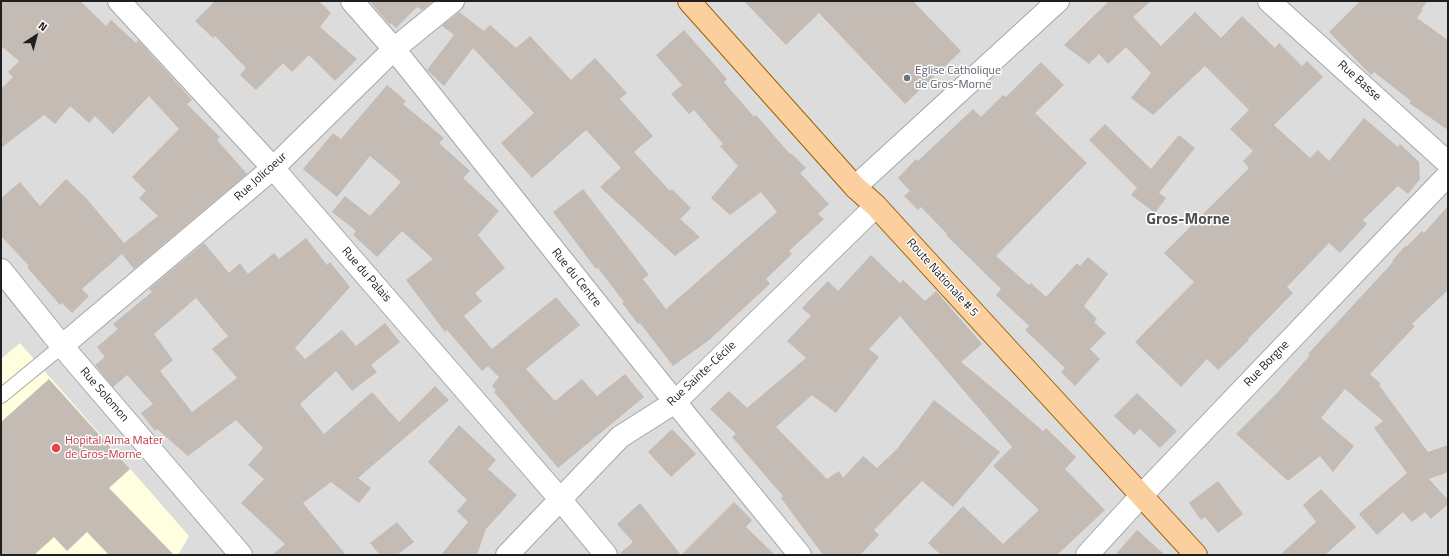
<!DOCTYPE html>
<meta charset="utf-8">
<style>
body{margin:0}
#map{position:relative;width:1449px;height:556px;overflow:hidden;background:#f0ece5;font-family:"Titillium Web",sans-serif}
canvas{display:block}
.frame{position:absolute;inset:0;border:2px solid #1f1f1f;pointer-events:none}
.north{position:absolute;left:16px;top:16px;width:40px;height:40px;-webkit-text-stroke:3px #fff;paint-order:stroke;rotate:36deg;font-size:11px;font-weight:700;line-height:16px;text-align:center;color:#1f1f1f}
.north::after{content:'';display:block;margin:auto;width:14px;height:18px;background:#1f1f1f;clip-path:polygon(50% 0,100% 100%,50% 72%,0 100%)}
</style>
<div id="map">
<canvas width="1449" height="556"></canvas>
<div class="frame"></div>
<div class="north">N</div>
</div>
<script>
const g = document.querySelector('canvas').getContext('2d');
g.lineJoin = 'round';
function fill(path, color) {
  g.fillStyle = color;
  g.fill(path, 'evenodd');
}
function toPath(rows) {
  const path = new Path2D();
  for (const r of rows) {
    path.moveTo(r[0], r[1]);
    for (let i = 2; i < r.length; i += 2) path.lineTo(r[i], r[i + 1]);
  }
  return path;
}
function stroke(path, color, width, dash) {
  g.strokeStyle = color;
  g.lineWidth = width;
  g.lineCap = dash ? 'butt' : 'round';
  g.setLineDash(dash || []);
  g.stroke(path);
}
function write(font, color, halo, rows, align = 'center') {
  g.font = font + ' "Titillium Web",sans-serif';
  g.lineWidth = 3;
  g.setLineDash([]);
  g.textBaseline = 'middle';
  g.strokeStyle = halo;
  g.fillStyle = color;
  for (const [text, x, y, turn = 0] of rows) {
    g.save();
    g.translate(x, y);
    g.rotate((+turn || 0) * Math.PI / 180);
    g.textAlign = isNaN(turn) ? turn : align;
    if (halo) g.strokeText(text, 0, 0);
    g.fillText(text, 0, 0);
    g.restore();
  }
}
fill(toPath([
 [1,1,1448,1,1448,555,1,555]
]), '#dddcdc');
fill(toPath([
 [20,343,189,536,178,555,1,555,1,359]
]), '#fffedf');
fill(toPath([
 [1,1,80,1,106,26,111,20,136,43,138,40,168,73,192,100,187,104,220,137,217,140,247,174,134,269,122,254,82,289,89,296,72,313,62,303,60,305,27,267,29,266,1,236,1,198,20,182,40,206,66,179,86,198,124,243,158,216,139,198,146,191,132,177,179,129,149,96,113,134,95,116,89,123,70,106,55,124,44,115,1,148,1,89,13,77,8,72,19,61,1,46],
 [215,1,319,1,331,13,320,27,357,59,335,81,309,55,292,72,283,63,256,90,240,75,246,68,215,36,213,38,195,21],
 [373,1,433,1,422,10,417,7,396,28,391,23,390,25,371,3],
 [744,1,913,1,961,51,905,104,819,13,786,45],
 [1109,1,1151,1,1133,17,1161,46,1195,12,1221,38,1242,16,1275,48,1279,43,1302,66,1307,61,1323,77,1274,125,1310,158,1318,150,1329,161,1364,118,1398,147,1400,144,1419,162,1420,179,1408,194,1398,186,1363,220,1367,224,1340,253,1329,243,1287,287,1293,293,1248,339,1249,340,1218,370,1207,359,1181,387,1135,342,1194,282,1164,253,1249,168,1243,161,1253,151,1230,129,1249,110,1205,66,1153,115,1131,98,1151,73,1126,47,1108,64,1099,54,1089,64,1064,45],
 [1360,1,1428,1,1421,9,1423,10,1417,18,1448,40,1448,130,1409,103,1411,101,1374,72,1371,75,1329,32],
 [459,12,484,31,490,25,516,48,530,36,571,80,595,58,627,93,620,99,653,136,634,152,670,191,672,189,691,208,680,219,700,237,675,256,600,187,621,168,586,130,532,178,501,143,534,113,473,48,444,86,427,70,454,35,442,26],
 [684,30,727,79,724,82,754,117,756,115,790,154,791,153,806,168,800,173,829,204,818,214,824,219,789,251,792,254,766,279,770,284,708,341,673,366,640,323,638,324,622,303,624,302,598,268,596,269,553,212,583,189,649,275,643,279,666,309,777,212,761,192,730,215,711,198,738,166,720,146,723,144,694,110,689,114,671,94,682,85,656,55],
 [1041,62,1064,85,1035,113,1087,163,996,256,1029,285,1031,283,1046,297,1077,263,1080,266,1088,257,1108,274,1084,306,1097,319,1094,322,1106,333,1090,349,1100,359,1075,386,1061,372,1065,368,1025,330,1029,326,996,295,1001,289,946,235,947,234,921,207,918,210,904,196,910,191,898,178,916,159,918,161,973,109,981,117,1003,95,1006,97],
 [387,85,406,101,403,104,444,138,439,143,470,171,463,178,499,211,478,235,505,268,475,293,482,301,464,316,492,349,556,297,580,325,526,369,555,401,582,379,597,396,625,374,644,397,558,468,494,392,496,390,492,386,499,377,488,366,482,371,447,330,445,332,406,280,433,259,402,231,377,257,353,235,356,231,332,212,345,196,370,216,401,182,370,156,337,197,303,169,333,133,341,139],
 [1105,124,1151,169,1179,135,1195,148,1159,193,1166,198,1155,213,1131,195,1137,188,1089,140],
 [1448,206,1448,290,1412,324,1415,326,1370,374,1381,384,1379,385,1428,452,1448,445,1448,472,1429,479,1448,500,1448,504,1431,519,1425,512,1412,522,1403,512,1377,535,1359,514,1407,473,1374,428,1383,421,1345,389,1321,418,1354,446,1333,472,1320,456,1288,481,1236,434,1278,392,1310,355,1308,354,1393,262,1392,261,1405,246,1406,247,1422,231,1424,233],
 [306,238,327,265,330,262,350,287,295,348,305,359,342,330,356,346,385,323,400,342,371,365,377,372,352,391,336,371,300,404,324,434,372,392,399,422,435,386,449,400,358,478,371,488,359,503,331,482,303,503,346,555,272,555,285,544,241,503,264,479,248,465,263,448,236,420,188,456,157,429,155,431,141,413,153,404,127,375,113,387,95,365,105,357,97,347,118,329,113,324,152,292,149,289,204,243,229,273,240,263,248,274,274,253,279,259],
 [196,298,228,336,212,349,237,378,192,412,160,371,173,360,154,334],
 [871,255,900,283,903,280,925,301,936,291,982,344,961,362,1000,394,1043,431,1046,428,1076,457,1065,469,1105,510,1057,555,941,555,928,543,963,506,1003,544,1039,510,993,466,1012,447,900,316,869,349,879,357,836,413,812,395,776,427,827,479,839,471,843,478,863,456,877,468,897,449,934,400,1000,452,953,507,922,481,874,530,879,535,860,555,823,555,781,498,783,496,732,437,736,434,710,409,729,391,747,408,806,358,787,341,811,316,802,308,828,281,838,291],
 [49,379,130,469,109,488,174,555,109,555,87,532,67,551,54,537,34,555,1,555,1,422],
 [1137,393,1177,431,1160,448,1140,429,1134,435,1114,416],
 [459,425,496,460,488,469,517,495,486,529,477,555,441,555,468,522,457,511,467,500,428,462],
 [672,429,696,454,671,477,648,452],
 [1218,481,1243,514,1218,533,1205,517,1201,520,1189,503],
 [1321,489,1356,527,1325,555,1280,555,1316,522,1303,505],
 [734,502,752,520,746,527,775,555,618,555,633,542,617,524,640,503,681,555],
 [397,522,414,542,397,555,380,555,370,543],
 [1137,530,1165,555,1115,555]
]), '#c4bbb4');
const lane = toPath([
 [1,396,62,346]
]);
const street = toPath([
 [119,1,273,168,560,499,606,555],
 [352,1,394,49,675,402,800,555],
 [1269,1,1448,163],
 [855,187,1058,1],
 [1,270,62,346,241,555],
 [62,346,273,168,394,49,453,1],
 [507,555,620,437,675,402,876,206],
 [1087,555,1141,496,1448,175]
]);
const primary = toPath([
 [689,1,855,187,876,206,1196,555]
]);
stroke(lane, '#a6a6a6', 16);
stroke(street, '#a6a6a6', 24);
stroke(primary, '#9a6100', 24);
stroke(lane, '#fff', 14);
stroke(street, '#fff', 22);
stroke(primary, '#fcd09e', 22);
for (const [x, y, r, color] of [
 [907,78,4,"#6b7280"],
 [56,448,5,"#e0444e"]
]) {
  const dot = new Path2D();
  dot.arc(x, y, r, 0, 2 * Math.PI);
  g.fillStyle = color;
  g.fill(dot);
  stroke(dot, '#fff', 1.5);
}
write('12px', '#5b616d', '#fff', [
 ["Eglise Catholique",915,71],
 ["de Gros-Morne",915,85]
], 'left');
write('12px', '#1f1f1f', '#fff', [
 ["Rue Basse",1359,81,42],
 ["Rue Jolicoeur",261,177,-42],
 ["Rue du Palais",366,275,49],
 ["Rue du Centre",576,278,51],
 ["Route Nationale # 5",942,278,48],
 ["Rue Borgne",1267,364,-46],
 ["Rue Sainte-Cécile",702,374,-43],
 ["Rue Solomon",104,395,49]
]);
write('12px', '#be3a42', '#fff', [
 ["Hopital Alma Mater",65,441],
 ["de Gros-Morne",65,455]
], 'left');
write('bold 16px', '#525252', '#fff', [
 ["Gros-Morne",1188,220]
]);
</script>
